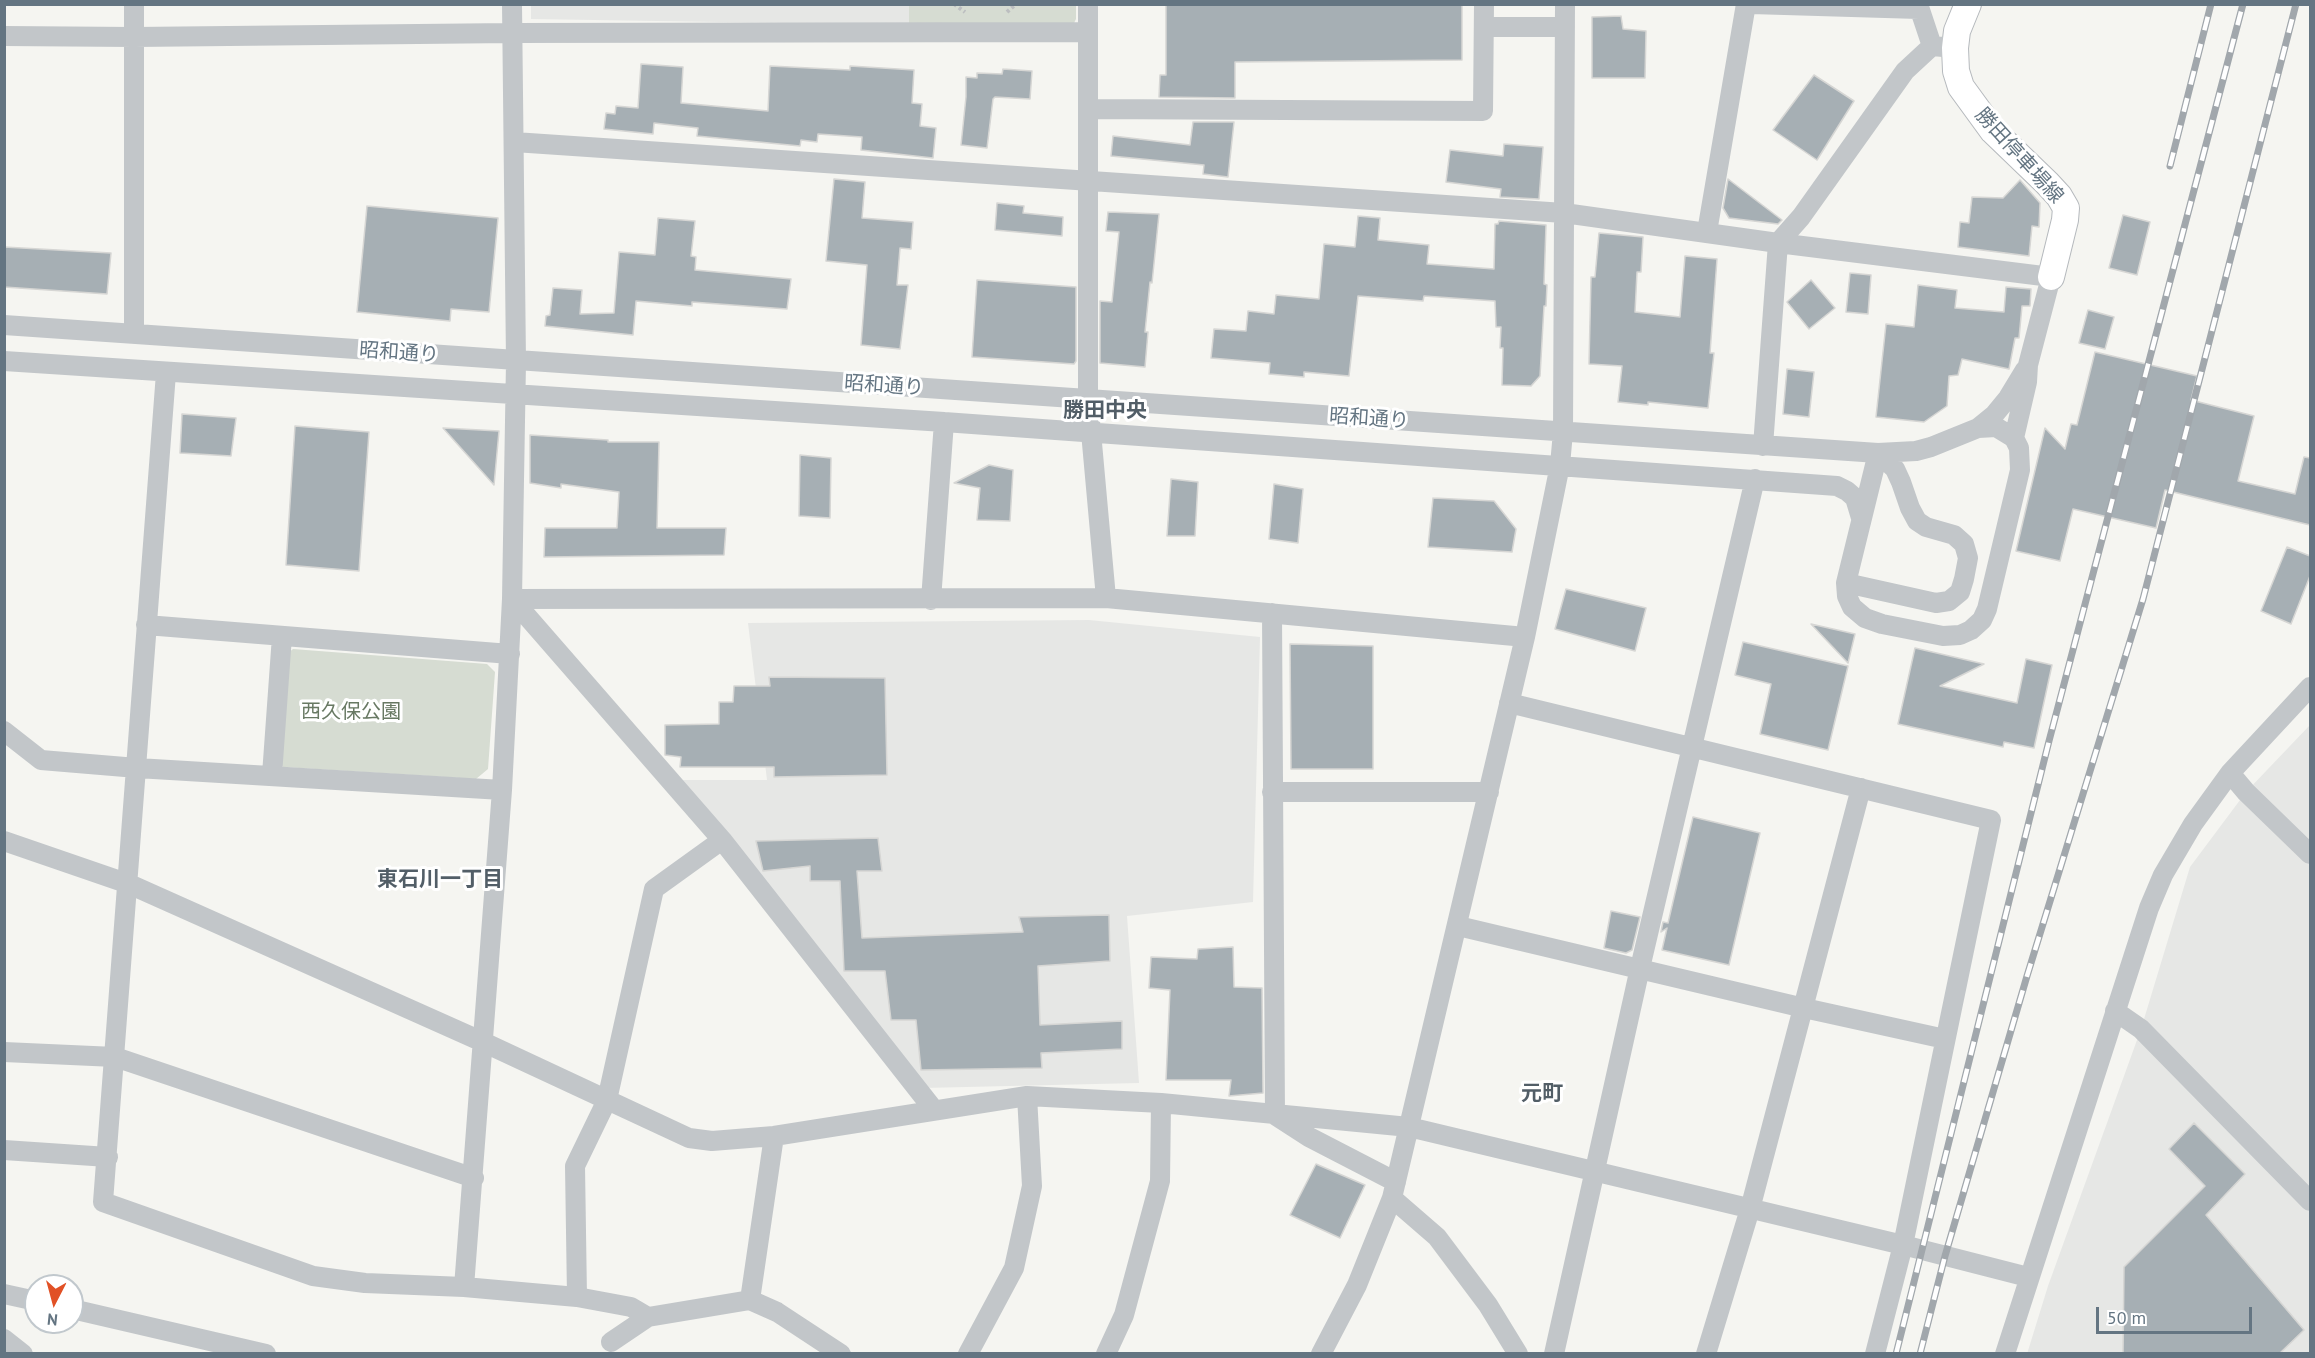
<!DOCTYPE html>
<meta charset="utf-8">
<style>
body{margin:0}
#map{position:relative;width:2315px;height:1358px;overflow:hidden;background:#f5f5f1;font-family:"PT Sans",sans-serif}
canvas{display:block}
.frame{position:absolute;inset:0;border:6px solid #647582;pointer-events:none}
.north{position:absolute;left:24px;top:1274px;width:60px;height:60px;box-sizing:border-box;background:#fff;border:2px solid #c1c8cd;border-radius:50%;rotate:186deg;font-size:16px;font-weight:700;line-height:24px;text-align:center;color:#647582}
.north::after{content:'';display:block;margin:auto;width:21px;height:27px;background:#e15126;clip-path:polygon(50% 0,100% 100%,50% 72%,0 100%)}
.scale{position:absolute;left:2096px;top:1307px;width:156px;height:27px;box-sizing:border-box;border:3px solid #647582;border-top:0;padding-left:8px;font-size:18px;line-height:21px;white-space:nowrap;color:#647582;-webkit-text-stroke:4px #fff;paint-order:stroke}
</style>
<div id="map">
<canvas width="2315" height="1358"></canvas>
<div class="frame"></div>
<div class="north">N</div>
<div class="scale">50 m</div>
</div>
<script>
const g = document.querySelector('canvas').getContext('2d');
g.lineJoin = 'round';
function fill(path, color) {
  g.fillStyle = color;
  g.fill(path, 'evenodd');
}
function toPath(rows) {
  const path = new Path2D();
  for (const r of rows) {
    path.moveTo(r[0], r[1]);
    for (let i = 2; i < r.length; i += 2) path.lineTo(r[i], r[i + 1]);
  }
  return path;
}
function stroke(path, color, width, dash) {
  g.strokeStyle = color;
  g.lineWidth = width;
  g.lineCap = dash ? 'butt' : 'round';
  g.setLineDash(dash || []);
  g.stroke(path);
}
function write(font, color, halo, rows, align = 'center') {
  g.font = font + ' "PT Sans","Noto Sans JP",sans-serif';
  g.lineWidth = 6;
  g.setLineDash([]);
  g.textBaseline = 'middle';
  g.strokeStyle = halo;
  g.fillStyle = color;
  for (const [text, x, y, turn = 0] of rows) {
    g.save();
    g.translate(x, y);
    g.rotate((+turn || 0) * Math.PI / 180);
    g.textAlign = isNaN(turn) ? turn : align;
    if (halo) g.strokeText(text, 0, 0);
    g.fillText(text, 0, 0);
    g.restore();
  }
}
fill(toPath([
 [531,4,909,5,909,25,531,19],
 [1089,620,1260,637,1253,902,1127,916,1139,1083,923,1088,676,780,767,780,748,623],
 [2310,725,2310,1353,2027,1354,2048,1286,2141,1029,2190,867,2246,792]
]), '#e6e7e5');
fill(toPath([
 [909,5,1076,5,1076,19,1071,29,909,25],
 [293,649,487,664,495,672,488,769,476,779,283,767,278,759,286,655]
]), '#d6dcd2');
const building = toPath([
 [1166,4,1462,4,1462,60,1235,62,1235,98,1159,97,1160,75,1166,75,1166,4],
 [1621,16,1623,29,1646,31,1645,78,1592,78,1592,17,1621,16],
 [641,64,683,67,681,103,768,111,770,66,850,70,850,66,914,70,912,103,922,104,920,126,936,128,933,158,861,150,862,137,818,134,817,142,801,140,800,146,697,136,698,128,654,123,653,134,604,129,606,113,615,114,616,106,638,108,641,64],
 [1003,69,1032,71,1030,99,995,97,993,99,987,148,961,145,966,97,966,77,977,78,977,73,1002,74,1003,69],
 [1814,75,1854,101,1817,160,1773,130,1814,75],
 [1193,122,1234,122,1228,177,1203,174,1204,165,1111,156,1113,136,1190,145,1193,122],
 [1504,144,1543,147,1539,199,1500,197,1501,189,1446,182,1450,150,1503,156,1504,144],
 [834,179,865,182,862,218,913,222,911,249,900,248,897,285,908,285,900,349,861,345,867,265,826,261,834,179],
 [1728,179,1782,220,1778,224,1729,218,1723,208,1728,179],
 [2020,180,2040,203,2039,227,2032,226,2029,256,1958,247,1960,222,1969,223,1972,197,2003,198,2020,180],
 [997,203,1024,206,1023,213,1063,217,1062,236,995,230,997,203],
 [367,206,498,218,489,312,451,309,450,321,357,312,367,206],
 [1108,212,1159,214,1152,283,1150,282,1145,332,1148,332,1145,367,1100,363,1100,301,1112,302,1119,232,1106,231,1108,212],
 [2123,215,2150,222,2137,275,2109,268,2123,215],
 [1358,216,1380,218,1378,240,1429,245,1427,264,1494,269,1495,224,1498,224,1499,221,1546,225,1544,284,1547,285,1546,306,1544,306,1540,376,1531,386,1502,385,1503,348,1500,348,1501,327,1496,327,1495,301,1424,296,1423,301,1358,296,1349,376,1304,372,1304,377,1269,374,1270,363,1211,358,1214,329,1246,331,1248,311,1274,314,1276,295,1319,299,1324,244,1355,247,1358,216],
 [658,218,695,221,691,256,696,257,695,270,791,279,787,309,692,302,692,306,636,301,633,335,545,326,546,316,550,315,553,288,582,290,580,314,614,313,619,252,655,255,658,218],
 [1599,233,1643,237,1641,272,1637,272,1635,312,1680,317,1685,256,1717,259,1710,353,1714,353,1708,408,1648,402,1648,405,1618,402,1622,366,1589,364,1591,277,1595,277,1599,233],
 [4,247,111,253,107,294,4,287,4,247],
 [1850,273,1871,275,1868,314,1846,312,1850,273],
 [977,280,1076,287,1076,361,1074,364,972,357,977,280],
 [1811,280,1835,308,1809,329,1787,302,1811,280],
 [1918,285,1957,290,1955,308,2004,312,2006,287,2031,289,2030,306,2022,306,2019,338,2015,338,2009,369,1962,359,1958,375,1949,376,1947,406,1924,422,1876,417,1886,324,1914,327,1918,285],
 [2088,310,2114,317,2105,349,2079,343,2088,310],
 [2095,352,2197,376,2191,400,2254,416,2238,481,2295,494,2304,457,2310,458,2310,525,2165,490,2156,528,2073,509,2060,561,2016,551,2045,428,2065,449,2071,424,2077,425,2095,352],
 [1787,369,1814,372,1809,417,1783,414,1787,369],
 [182,414,236,418,231,456,180,453,182,414],
 [295,426,369,432,359,571,286,565,295,426],
 [443,428,499,431,494,485,443,428],
 [530,435,608,440,608,442,659,442,657,528,726,528,724,555,544,557,545,528,617,528,619,492,561,484,561,488,530,483,530,435],
 [800,455,831,458,830,518,799,516,800,455],
 [989,465,1013,470,1010,521,977,520,980,488,954,483,989,465],
 [1171,479,1198,482,1195,536,1167,536,1171,479],
 [1274,484,1303,489,1298,543,1269,539,1274,484],
 [1433,498,1494,501,1516,529,1512,552,1428,547,1433,498],
 [2287,547,2310,556,2310,576,2291,624,2261,611,2287,547],
 [1566,589,1646,608,1635,651,1555,629,1566,589],
 [1811,624,1855,634,1848,663,1811,624],
 [1743,642,1848,666,1828,750,1760,734,1771,684,1735,675,1743,642],
 [1290,644,1373,646,1373,769,1291,769,1290,644],
 [1915,648,1984,664,1940,686,2017,703,2026,659,2052,665,2034,748,2004,742,2003,747,1898,724,1915,648],
 [769,677,885,678,887,775,774,777,774,767,680,767,681,757,665,755,665,725,719,724,719,702,733,702,734,686,770,686,769,677],
 [1693,817,1760,833,1729,965,1662,950,1667,928,1661,932,1663,922,1668,923,1693,817],
 [878,838,882,871,857,871,862,938,1023,932,1019,917,1109,915,1110,961,1038,966,1040,1025,1122,1021,1122,1049,1041,1053,1042,1068,921,1070,916,1020,891,1020,885,971,844,971,840,881,810,881,810,866,763,871,756,841,878,838],
 [1611,911,1640,917,1632,950,1626,953,1604,948,1611,911],
 [1233,947,1234,987,1262,988,1263,1093,1229,1096,1231,1080,1166,1080,1170,990,1149,988,1151,957,1197,959,1198,949,1233,947],
 [2194,1123,2245,1174,2206,1215,2304,1330,2280,1353,2123,1353,2124,1267,2205,1186,2169,1149,2194,1123],
 [1316,1164,1365,1185,1340,1238,1290,1215,1316,1164]
]);
fill(building, '#a6afb4');
stroke(building, '#d6d6d4', 1.5);
const major = toPath([
 [1968,4,1957,31,1955,48,1956,71,1961,87,1993,131,2047,183,2059,196,2066,208,2065,220,2051,277]
]);
stroke(major, '#b5b9bd', 28);
stroke(toPath([
 [954,4,965,12],
 [1007,12,1016,4]
]), '#bcbec0', 4, [3, 3]);
stroke(toPath([
 [134,4,134,334],
 [1088,4,1088,399,1106,598],
 [1751,4,1919,9],
 [1918,4,1932,46],
 [1484,27,1565,27],
 [4,36,134,37,512,33,1088,32],
 [1088,109,1483,111,1484,4],
 [514,142,1564,213,1778,243,2051,277,2028,365,2027,382,2014,438],
 [1707,232,1746,4],
 [4,325,1878,453,1916,451,1931,447,1978,428,1996,427,2014,438,2019,448,2020,470,1987,609,1982,620,1971,630,1960,635,1943,636,1882,624,1865,618,1852,607,1847,596,1846,583,1878,453],
 [4,361,944,422,1837,486,1847,491,1855,498,1861,518],
 [166,373,103,1202,313,1276,365,1283,464,1287,577,1297,631,1307,648,1317],
 [1978,428,1994,415,2008,398,2025,370],
 [1763,446,1778,243,1801,217,1905,71,1932,46,1955,48],
 [1846,583,1936,603,1949,601,1960,592,1964,579,1968,558,1964,544,1954,535,1926,527,1917,521,1910,508,1901,482,1895,469,1878,453],
 [512,599,1106,598,1525,637],
 [512,599,722,840,934,1110],
 [931,600,944,422],
 [1272,613,1275,1115,1309,1137,1396,1182],
 [146,625,510,654],
 [1509,703,1991,820,1903,1245,1875,1354],
 [4,731,41,760,137,768,502,790],
 [2230,773,2246,792,2310,854],
 [272,775,282,636],
 [1272,792,1489,792],
 [4,841,129,884,483,1042,689,1138,712,1141,774,1136,1027,1096,1161,1103,1409,1127,1903,1245,2028,1277],
 [1458,926,1804,1008,1945,1039],
 [2115,1011,2141,1029,2310,1201],
 [4,1052,115,1057,474,1178],
 [4,1150,108,1157],
 [1392,1198,1437,1237,1488,1305,1518,1354],
 [464,1287,502,790,512,599,516,362,512,4],
 [4,1294,36,1301],
 [577,1297,575,1166,607,1100,654,889,722,840],
 [750,1300,774,1136],
 [72,1309,266,1354],
 [4,1339,23,1354],
 [611,1342,648,1317,750,1300,777,1312,841,1354],
 [968,1354,1014,1268,1032,1186,1027,1096],
 [1106,1354,1124,1315,1160,1181,1161,1103],
 [1321,1354,1357,1285,1392,1198,1525,637,1560,465,1563,432,1565,4],
 [1554,1354,1640,968,1755,479],
 [1706,1354,1750,1209,1861,788],
 [2005,1354,2149,908,2163,875,2193,824,2230,773,2310,687]
]), '#c2c6c9', 20);
stroke(major, '#fff', 26);
const rail = toPath([
 [2170,166,2211,4],
 [1896,1354,2049,741,2243,4],
 [1920,1354,1945,1256,2027,976,2143,599,2296,4]
]);
stroke(rail, '#a1a7ac', 7);
stroke(rail, '#fff', 4.5, [14]);
write('20px', '#647582', '#fff', [
 ["勝田停車場線",2019,156,48],
 ["昭和通り",399,353,4],
 ["昭和通り",884,386,4],
 ["昭和通り",1369,419,4]
]);
write('20px', '#687963', '#fff', [
 ["西久保公園",351,712]
]);
write('bold 21px', '#525e67', '#fff', [
 ["勝田中央",1105,411],
 ["東石川一丁目",440,880],
 ["元町",1542,1094]
]);
</script>
